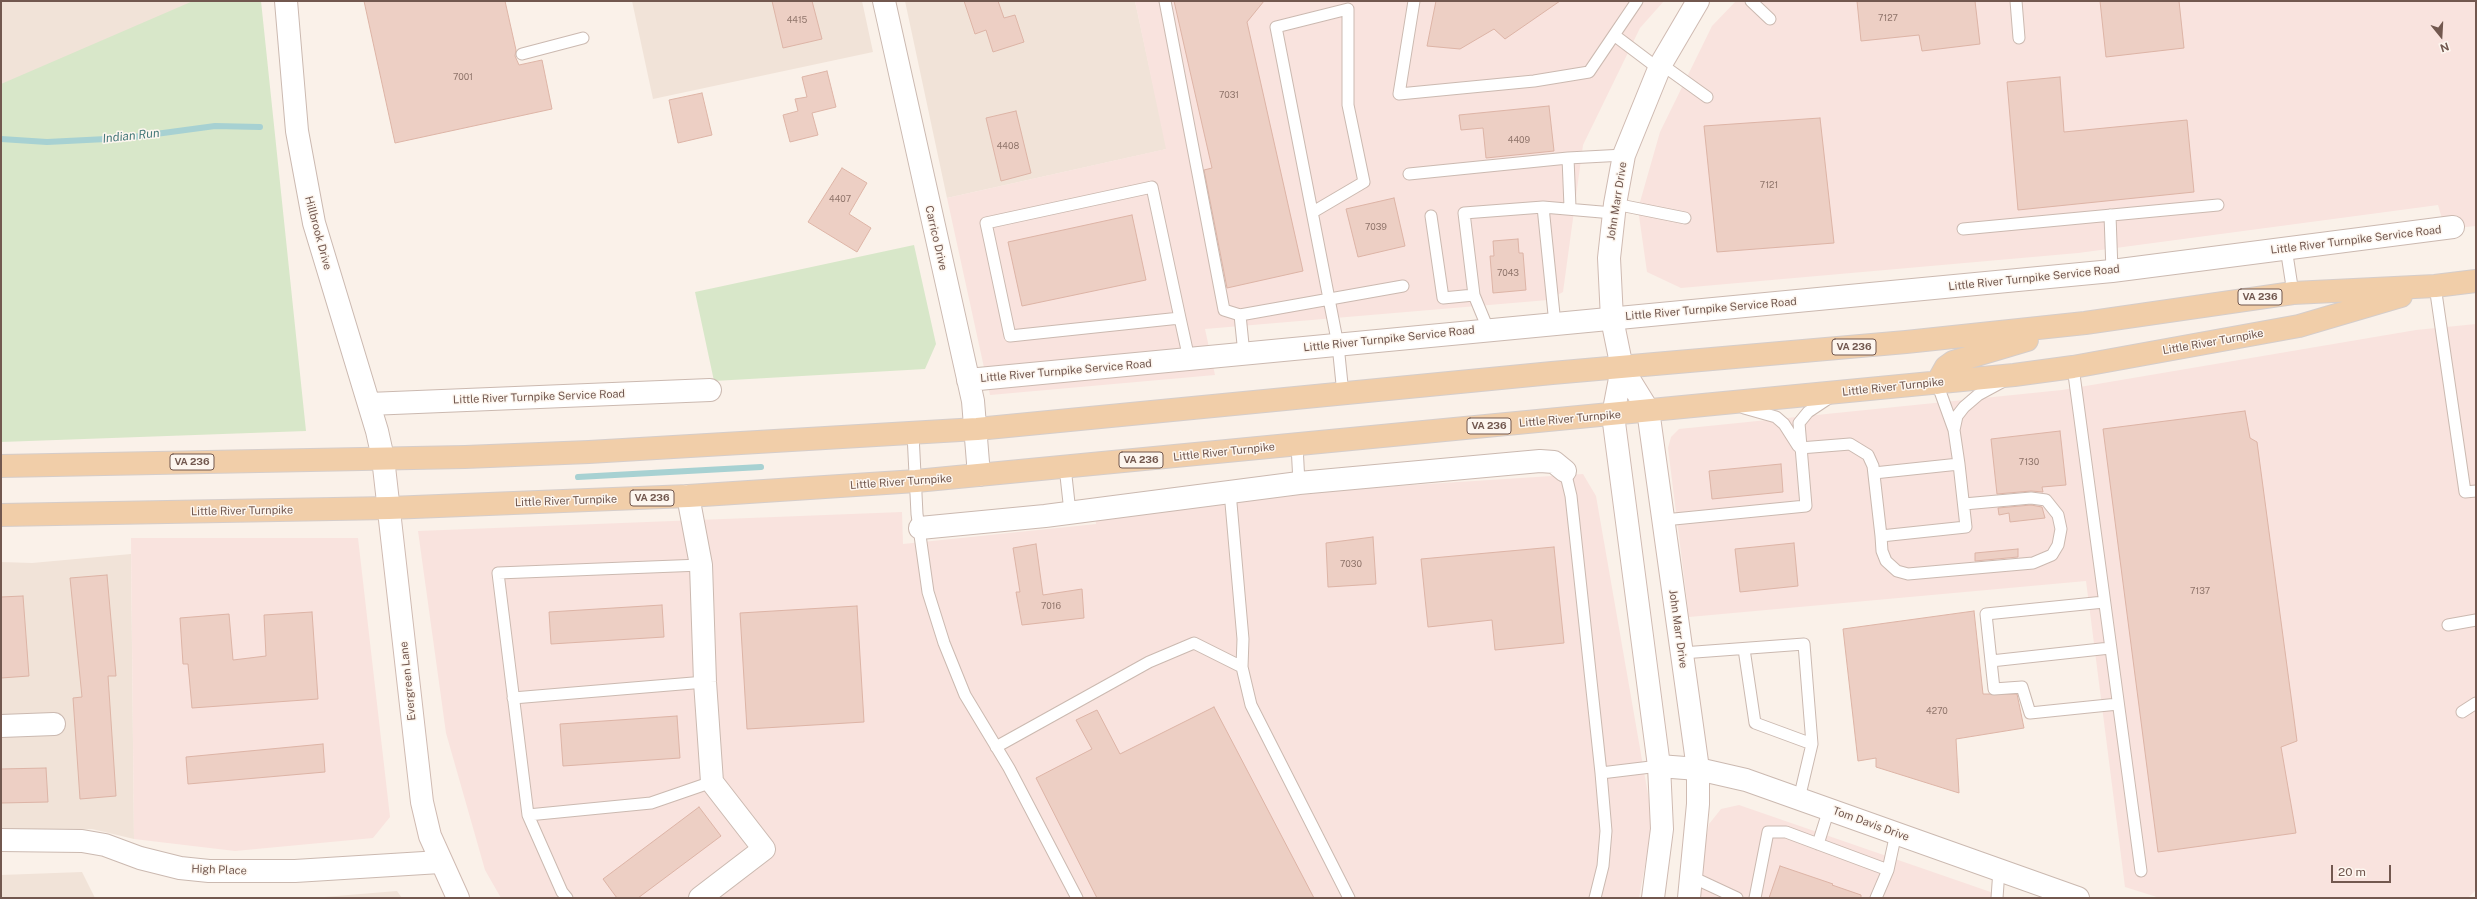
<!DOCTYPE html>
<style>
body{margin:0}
#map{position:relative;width:2477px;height:899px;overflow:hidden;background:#faf1e9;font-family:"Public Sans",sans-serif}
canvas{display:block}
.frame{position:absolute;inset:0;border:2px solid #72584f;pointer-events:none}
.north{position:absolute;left:2421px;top:16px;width:40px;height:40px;-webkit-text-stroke:3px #fdf6ef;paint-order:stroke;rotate:162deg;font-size:11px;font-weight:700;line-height:16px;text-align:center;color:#72584f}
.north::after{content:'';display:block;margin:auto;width:14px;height:18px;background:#72584f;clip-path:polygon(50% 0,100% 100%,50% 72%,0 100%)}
.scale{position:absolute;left:2331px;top:865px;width:60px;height:18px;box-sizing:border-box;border:2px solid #72584f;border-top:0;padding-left:5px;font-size:12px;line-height:14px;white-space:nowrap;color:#72584f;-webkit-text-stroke:3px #fdf6ef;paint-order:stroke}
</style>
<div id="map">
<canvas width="2477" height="899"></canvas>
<div class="frame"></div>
<div class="north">N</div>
<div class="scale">20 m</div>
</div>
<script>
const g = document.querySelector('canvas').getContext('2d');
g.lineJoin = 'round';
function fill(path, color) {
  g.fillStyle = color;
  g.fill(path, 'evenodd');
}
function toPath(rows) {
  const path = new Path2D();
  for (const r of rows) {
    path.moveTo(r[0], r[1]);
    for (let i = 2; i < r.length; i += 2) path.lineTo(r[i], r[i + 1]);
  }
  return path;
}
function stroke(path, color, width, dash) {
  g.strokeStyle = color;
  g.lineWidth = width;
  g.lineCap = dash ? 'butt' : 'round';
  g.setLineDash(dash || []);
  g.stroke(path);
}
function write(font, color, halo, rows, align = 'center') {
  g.font = font + ' "Public Sans",sans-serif';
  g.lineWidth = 3;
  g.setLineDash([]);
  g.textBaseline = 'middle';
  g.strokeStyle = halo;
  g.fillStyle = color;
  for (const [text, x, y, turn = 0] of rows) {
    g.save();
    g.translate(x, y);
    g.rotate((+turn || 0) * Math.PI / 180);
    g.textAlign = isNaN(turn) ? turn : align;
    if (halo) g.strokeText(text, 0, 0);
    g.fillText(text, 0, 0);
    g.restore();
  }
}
fill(toPath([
 [1,1,205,1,1,112],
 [632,1,862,1,873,52,653,99],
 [905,1,1135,1,1167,149,947,198],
 [131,554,134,839,92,829,1,831,1,562,32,563],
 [82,872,95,898,1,898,1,875],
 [397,891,402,898,312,898]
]), '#f1e3d8');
fill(toPath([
 [1135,1,1664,1,1640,28,1583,145,1563,292,1548,300,1205,329,1215,375,990,395,947,198,1166,149],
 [1736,1,2476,1,2476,226,2445,229,2438,205,2078,253,1681,288,1647,272,1638,209,1660,132,1712,26],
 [2476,324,2476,890,2468,898,2160,898,2125,887,2086,581,1689,617,1668,448,1671,437,1679,429,2062,390,2416,330],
 [1583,474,1596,496,1653,823,1639,898,501,898,485,870,446,733,418,531,902,512,903,544,1096,524,1095,502,1272,494],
 [131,538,358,538,390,817,373,838,235,851,134,839],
 [1739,805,2008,898,1695,898,1709,824,1721,809]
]), '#f9e3de');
fill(toPath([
 [193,1,261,1,306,431,1,442,1,84],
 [914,245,936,344,925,369,714,381,695,292]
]), '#d8e7c9');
stroke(toPath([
 [1,139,47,142,126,138,215,126,260,127],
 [578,477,761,467]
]), '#a7d1d2', 6);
const building = toPath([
 [364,1,505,1,516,50,515,56,519,65,542,60,552,109,395,143,364,1],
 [772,1,812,1,822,39,783,48,772,1],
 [964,1,998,1,1004,18,1015,15,1024,42,993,52,986,30,975,34,964,1],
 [1174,1,1264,1,1247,22,1303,271,1227,288,1204,170,1212,168,1174,1],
 [1436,1,1560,1,1505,39,1494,29,1460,49,1427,46,1436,1],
 [1857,1,1975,1,1980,44,1922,51,1919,35,1861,41,1857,1],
 [2100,1,2179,1,2184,48,2106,57,2100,1],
 [827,71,836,107,812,113,818,135,790,142,783,115,798,111,795,99,807,97,802,77,827,71],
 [2060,77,2064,132,2187,120,2194,192,2018,210,2007,82,2060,77],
 [702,93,712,135,678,143,669,100,702,93],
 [1549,106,1554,151,1486,158,1483,128,1461,130,1459,115,1549,106],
 [1016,111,1031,173,1001,181,986,118,1016,111],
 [1820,118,1834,243,1717,252,1704,126,1820,118],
 [842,168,867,183,849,214,871,228,857,252,808,222,842,168],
 [1394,198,1405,246,1358,257,1346,209,1394,198],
 [1132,215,1146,280,1022,306,1008,242,1132,215],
 [1518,239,1519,253,1523,253,1526,290,1493,293,1490,256,1494,256,1493,241,1518,239],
 [2245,411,2250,438,2257,442,2297,741,2281,747,2296,833,2158,852,2103,429,2245,411],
 [2060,431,2066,485,2042,487,2043,492,2031,491,1997,494,1991,439,2060,431],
 [1781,464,1783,492,1712,499,1709,471,1781,464],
 [2031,505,2042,507,2045,518,2010,522,2009,513,1999,515,1998,508,2031,505],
 [1373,537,1376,584,1328,587,1326,543,1373,537],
 [1794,543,1798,586,1740,592,1735,549,1794,543],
 [1036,544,1043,595,1082,589,1084,618,1022,625,1016,592,1020,592,1013,548,1036,544],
 [1554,547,1564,643,1495,650,1492,620,1428,627,1421,559,1554,547],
 [2018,549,2018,557,1975,561,1975,553,2018,549],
 [107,575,116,676,108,676,116,796,80,799,73,698,82,697,70,578,107,575],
 [23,596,29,676,1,678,1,597,23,596],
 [662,605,664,637,551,644,549,612,662,605],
 [857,606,864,722,747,729,740,613,857,606],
 [1974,611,1983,694,2017,694,2024,728,1956,739,1959,793,1876,767,1876,758,1858,761,1843,629,1974,611],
 [312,612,318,699,192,708,188,664,183,664,180,618,229,614,233,660,266,656,264,615,312,612],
 [1214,707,1314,898,1097,898,1036,778,1092,749,1076,720,1097,710,1120,754,1214,707],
 [677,716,680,758,563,766,560,724,677,716],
 [323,744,325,772,188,784,186,757,323,744],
 [46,768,48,802,1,803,1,769,46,768],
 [699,807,721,836,638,898,617,898,603,879,699,807],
 [1780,866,1833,884,1832,885,1861,895,1861,898,1769,898,1780,866]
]);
fill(building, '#edcfc4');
stroke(building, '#ddb4a6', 1);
const lane = toPath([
 [1165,1,1224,310,1240,315],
 [1414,1,1399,94,1534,81,1589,72,1614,35],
 [1637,1,1614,35,1659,69],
 [1751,1,1770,19],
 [2016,1,2019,38],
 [522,54,583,38],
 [1661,64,1707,97],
 [1568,158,1570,207],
 [1409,174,1568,158,1624,155],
 [1615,204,1685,218],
 [1543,207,1613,213],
 [1313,212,1364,182,1348,105,1348,9,1276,27,1338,345,1343,394],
 [2110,215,2112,271],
 [1431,216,1443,298,1474,295],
 [1963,229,2218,205],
 [2286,248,2293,293],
 [2435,286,2465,492,2476,491],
 [1180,318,1010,336,986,223,1152,187,1180,318,1189,359],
 [1488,329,1474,295,1464,213,1543,207,1555,324],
 [1244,354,1240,315,1403,286],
 [2073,367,2141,871],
 [1937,383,1954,430,1959,464],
 [1744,408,1776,417,1784,424,1798,446],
 [1954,430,1957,416,1964,407,1978,395,2002,382],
 [913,434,917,514,928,592,944,643,965,695,1009,768,1077,898],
 [1297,445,1299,483],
 [1800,448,1850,444,1868,455,1873,466,1881,536,1966,527,1959,464,1874,473],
 [1065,467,1070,512],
 [1565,471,1571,496,1601,773],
 [1230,492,1243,639,1242,667,1251,705,1349,898],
 [1664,520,1806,506,1799,423,1808,412,1829,398],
 [1881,536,1882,551,1886,561,1897,571,1908,574,2033,563,2052,555,2058,545,2061,529,2058,515,2046,500,2031,498,1964,504],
 [2104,602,1986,614,1991,661,2110,648],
 [2448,625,2476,620],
 [1744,649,1755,723,1812,744],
 [1682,653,1804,644,1812,744,1799,799],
 [1991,661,1994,689,2022,687,2030,713,2118,704],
 [513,698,705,682],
 [2462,712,2476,703],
 [996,747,1149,662,1194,643,1242,667],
 [528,815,651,803,712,782],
 [1818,844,1829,809],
 [1692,877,1737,898],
 [567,898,562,892,528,815,498,573,701,565],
 [1595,898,1603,866,1606,831,1601,773,1659,766],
 [1755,898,1768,832,1786,832,1888,870,1896,833],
 [1876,898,1888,870],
 [1997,898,1999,870]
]);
const street = toPath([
 [286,1,297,131,314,223,377,431,383,458],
 [884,1,973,401,979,475],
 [968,380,2112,271,2453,227],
 [369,404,710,390],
 [688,496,701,565,705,682,712,782,764,849,700,898],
 [920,528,1045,516,1299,483,1540,461,1554,462,1565,471],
 [1,726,54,724],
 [1659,766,1698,769,1746,780,2078,898],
 [1,840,82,841,105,845,140,858,180,868,209,871,295,871,440,862]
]);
const secondary = toPath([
 [1622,368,1613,415,1659,766,1662,829,1653,898],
 [383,458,422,802,430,836,458,898],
 [1689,898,1698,804,1698,769,1648,410,1622,368,1612,319,1609,258,1615,204,1624,155,1661,64,1698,1]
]);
const primary = toPath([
 [1937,383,1946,367,1953,362,2027,340],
 [1,466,465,457,589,452,977,429,1552,373,1906,342,2085,323,2293,293,2435,286,2476,281],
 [1,515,389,508,688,496,916,481,2014,375,2073,367,2299,326,2401,296]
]);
stroke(lane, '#cbb9b0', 13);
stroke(street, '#cbb9b0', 24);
stroke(secondary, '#cfbab1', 24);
stroke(primary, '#d5cdca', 24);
stroke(lane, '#fff', 11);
stroke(street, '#fff', 22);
stroke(secondary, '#fff', 22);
stroke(primary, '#f1cea9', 22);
write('9px', '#91766c', null, [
 ["7127",1888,18],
 ["4415",797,20],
 ["7001",463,77],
 ["7031",1229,95],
 ["4409",1519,140],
 ["4408",1008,146],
 ["7121",1769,185],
 ["4407",840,199],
 ["7039",1376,227],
 ["7043",1508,273],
 ["7130",2029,462],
 ["7030",1351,564],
 ["7137",2200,591],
 ["7016",1051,606],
 ["4270",1937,711]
]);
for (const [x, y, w] of [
 [2260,297,44],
 [1854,347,44],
 [1489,426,44],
 [1141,460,44],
 [192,462,44],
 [652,498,44]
]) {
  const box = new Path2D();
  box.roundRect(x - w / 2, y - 8, w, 16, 3);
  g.fillStyle = '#fdf6ef';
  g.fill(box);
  stroke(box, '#72584f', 1);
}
write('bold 10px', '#72584f', null, [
 ["VA 236",2260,297],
 ["VA 236",1854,347],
 ["VA 236",1489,426],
 ["VA 236",1141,460],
 ["VA 236",192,462],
 ["VA 236",652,498]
]);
write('11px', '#72584f', '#fdf6ef', [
 ["John Marr Drive",1617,201,-81],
 ["Hillbrook Drive",318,233,75],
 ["Carrico Drive",936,238,77],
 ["Little River Turnpike Service Road",2356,240,-7],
 ["Little River Turnpike Service Road",2034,278,-6],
 ["Little River Turnpike Service Road",1711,309,-5],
 ["Little River Turnpike Service Road",1389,339,-6],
 ["Little River Turnpike",2213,342,-10],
 ["Little River Turnpike Service Road",1066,371,-5],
 ["Little River Turnpike",1893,387,-6],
 ["Little River Turnpike Service Road",539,397,-2],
 ["Little River Turnpike",1570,419,-5],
 ["Little River Turnpike",1224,452,-6],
 ["Little River Turnpike",901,482,-4],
 ["Little River Turnpike",566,501,-2],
 ["Little River Turnpike",242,511,-1],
 ["John Marr Drive",1678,629,82],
 ["Evergreen Lane",408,681,-96],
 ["Tom Davis Drive",1871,824,20],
 ["High Place",219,870,2]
]);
write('italic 12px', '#487a7b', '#fdf6ef', [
 ["Indian Run",131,136,-6]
]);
</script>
